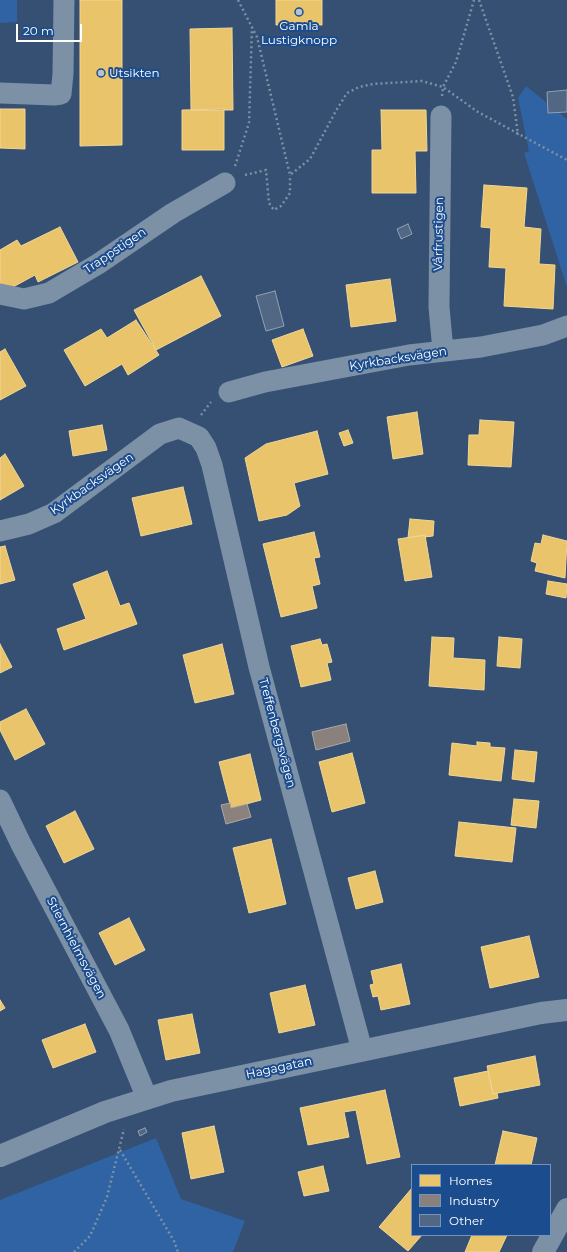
<!DOCTYPE html>
<meta charset="utf-8">
<style>
body{margin:0}
#map{position:relative;width:567px;height:1252px;overflow:hidden;background:#355073;font-family:Montserrat,sans-serif}
canvas{display:block}
.legend{position:absolute;left:411px;top:1164px;width:140px;height:72px;box-sizing:border-box;background:#1b4c8d;border:1px solid #7694bb;margin:0;padding:5px 7px;list-style:none;font-size:12px;color:#fff}
.legend li{display:flex;align-items:center;gap:8px;height:20px}
.legend b{width:20px;border:1px solid #7694bb}
.scale{position:absolute;left:16px;top:24px;width:66px;height:18px;box-sizing:border-box;border:2px solid #fff;border-top:0;padding-left:5px;font-size:12px;line-height:14px;white-space:nowrap;color:#fff;-webkit-text-stroke:3px #1b4c8d;paint-order:stroke}
</style>
<div id="map">
<canvas width="567" height="1252"></canvas>
<ul class="legend">
<li><b style="height:11px;background:#e9c46a"></b>Homes</li>
<li><b style="height:11px;background:#8a817c"></b>Industry</li>
<li><b style="height:11px;background:#526783"></b>Other</li>
</ul>
<div class="scale">20 m</div>
</div>
<script>
const g = document.querySelector('canvas').getContext('2d');
g.lineJoin = 'round';
function fill(path, color) {
  g.fillStyle = color;
  g.fill(path, 'evenodd');
}
function toPath(rows) {
  const path = new Path2D();
  for (const r of rows) {
    path.moveTo(r[0], r[1]);
    for (let i = 2; i < r.length; i += 2) path.lineTo(r[i], r[i + 1]);
  }
  return path;
}
function stroke(path, color, width, dash) {
  g.strokeStyle = color;
  g.lineWidth = width;
  g.lineCap = dash ? 'butt' : 'round';
  g.setLineDash(dash || []);
  g.stroke(path);
}
function write(font, color, halo, rows, align = 'center') {
  g.font = font + ' Montserrat,sans-serif';
  g.lineWidth = 4;
  g.setLineDash([]);
  g.textBaseline = 'middle';
  g.strokeStyle = halo;
  g.fillStyle = color;
  for (const [text, x, y, turn = 0] of rows) {
    g.save();
    g.translate(x, y);
    g.rotate((+turn || 0) * Math.PI / 180);
    g.textAlign = isNaN(turn) ? turn : align;
    if (halo) g.strokeText(text, 0, 0);
    g.fillText(text, 0, 0);
    g.restore();
  }
}
fill(toPath([
 [0,0,17,0,17,22,0,23],
 [526,86,567,119,567,287,524,153,529,151,518,98],
 [156,1138,181,1199,245,1221,233,1252,0,1252,0,1200]
]), '#2f63a3');
const homes = toPath([
 [80,0,122,0,122,145,80,146,80,0],
 [276,0,322,0,322,25,276,25,276,0],
 [232,28,233,110,191,110,190,29,232,28],
 [0,109,25,109,25,149,0,148,0,109],
 [224,109,224,150,182,150,182,110,224,109],
 [381,110,426,110,427,151,415,151,416,193,372,193,372,150,382,150,381,110],
 [484,185,527,188,524,227,541,229,539,264,555,265,553,309,504,306,506,268,489,267,491,228,481,227,484,185],
 [60,227,78,262,38,282,35,275,2,293,0,290,0,250,17,240,21,246,60,227],
 [201,276,221,316,156,350,134,310,201,276],
 [390,279,396,321,351,327,346,285,390,279],
 [136,320,159,355,128,375,122,364,85,386,64,350,101,329,107,338,136,320],
 [303,329,313,356,282,367,272,340,303,329],
 [5,349,26,386,0,400,0,352,5,349],
 [417,412,423,454,393,459,387,417,417,412],
 [480,420,514,422,511,467,468,465,469,435,479,435,480,420],
 [102,425,107,450,73,456,69,431,102,425],
 [348,430,353,443,344,446,339,433,348,430],
 [317,431,328,474,294,483,300,506,287,515,259,521,245,458,266,444,317,431],
 [5,454,24,486,0,500,0,458,5,454],
 [183,487,192,524,141,536,132,498,183,487],
 [410,519,434,521,433,536,425,537,425,535,408,538,410,519],
 [314,532,320,557,314,558,320,584,312,586,317,608,281,617,263,544,314,532],
 [425,535,432,577,405,581,398,539,425,535],
 [543,535,567,541,565,578,535,571,537,563,531,561,535,543,541,544,543,535],
 [5,546,15,580,0,584,0,547,5,546],
 [107,571,120,606,129,603,137,624,64,650,57,629,86,619,73,584,107,571],
 [548,581,567,584,566,598,546,594,548,581],
 [432,637,454,638,453,658,485,660,484,690,429,686,432,637],
 [499,637,522,639,520,668,497,666,499,637],
 [320,639,322,645,327,644,332,662,327,663,331,680,301,687,291,646,320,639],
 [0,644,12,667,0,673,0,644],
 [222,644,234,694,195,703,183,655,222,644],
 [26,709,45,744,15,760,0,730,0,722,26,709],
 [477,742,490,743,490,747,505,748,501,781,449,775,452,743,477,746,477,742],
 [515,750,537,752,534,782,512,779,515,750],
 [352,753,365,803,332,812,319,762,352,753],
 [250,754,261,800,231,808,219,762,250,754],
 [514,799,539,801,536,828,511,825,514,799],
 [75,811,94,849,64,863,46,826,75,811],
 [459,822,516,828,512,862,455,856,459,822],
 [271,839,286,904,249,913,233,848,271,839],
 [375,871,383,902,356,909,348,878,375,871],
 [129,918,145,950,115,965,99,933,129,918],
 [529,936,539,977,490,988,481,947,529,936],
 [401,964,410,1004,381,1010,378,996,373,997,370,985,374,984,371,971,401,964],
 [305,985,315,1025,279,1033,270,993,305,985],
 [0,1000,5,1008,0,1011,0,1000],
 [192,1014,200,1053,166,1060,158,1020,192,1014],
 [85,1024,96,1052,53,1068,42,1040,85,1024],
 [535,1056,540,1085,493,1094,487,1066,535,1056],
 [488,1071,493,1094,497,1093,498,1098,460,1106,454,1078,488,1071],
 [385,1090,400,1157,367,1164,356,1110,344,1112,349,1137,308,1145,300,1108,385,1090],
 [214,1126,224,1172,191,1179,182,1133,214,1126],
 [503,1131,537,1138,531,1165,495,1165,503,1131],
 [323,1166,329,1191,304,1196,298,1172,323,1166],
 [412,1188,412,1235,422,1235,408,1251,379,1227,412,1188],
 [472,1235,507,1235,499,1252,465,1252,472,1235]
]);
fill(homes, '#e9c46a');
stroke(homes, '#f0d697', 1);
const industry = toPath([
 [346,724,350,741,316,750,312,732,346,724],
 [230,803,231,808,247,804,251,817,226,824,221,805,230,803]
]);
fill(industry, '#8a817c');
stroke(industry, '#ada7a3', 1);
const building = toPath([
 [567,90,567,112,548,113,547,92,567,90],
 [408,224,412,234,401,239,397,229,408,224],
 [275,291,284,326,266,331,256,296,275,291],
 [145,1128,147,1132,140,1136,138,1131,145,1128]
]);
fill(building, '#526783');
stroke(building, '#91a1b5', 1);
stroke(toPath([
 [238,0,257,37,290,175,310,159,337,109,347,93,359,87,373,84,422,81,443,87,478,112,567,160],
 [479,0,513,97,518,135],
 [442,96,443,87,456,62,474,0],
 [235,166,249,123,252,27],
 [245,175,266,170,269,203,274,210,281,206,290,193,290,175],
 [201,415,211,402],
 [120,1150,174,1241,178,1252],
 [74,1252,90,1236,107,1197,124,1129]
]), '#7c90a6', 2.5, [2, 3]);
stroke(toPath([
 [0,93,54,95,61,94,63,74,64,0],
 [441,116,439,307,443,351],
 [0,294,24,299,49,293,98,264,173,213,225,183],
 [229,392,265,382,409,355,481,347,543,335,567,326],
 [0,531,29,524,54,513,160,434,179,428,199,437,206,448,212,465,259,667,362,1050],
 [0,800,21,844,119,1030,147,1098]
]), '#7c90a6', 21);
stroke(toPath([
 [0,1156,105,1112,171,1091,541,1013,567,1010],
 [543,1252,567,1209]
]), '#7c90a6', 22);
for (const [x, y, r, color] of [
 [299,12,4,"#b8c2ce"],
 [101,73,4,"#b8c2ce"]
]) {
  const dot = new Path2D();
  dot.arc(x, y, r, 0, 2 * Math.PI);
  g.fillStyle = color;
  g.fill(dot);
  stroke(dot, '#1b4c8d', 1.5);
}
write('12px', '#fff', '#1b4c8d', [
 ["Gamla",299,26],
 ["Lustigknopp",299,40],
 ["Utsikten",109,73,"left"]
]);
write('12px', '#fff', '#1b4c8d', [
 ["Vårfrustigen",439,234,-89],
 ["Trappstigen",115,251,-34],
 ["Kyrkbacksvägen",398,359,-9],
 ["Kyrkbacksvägen",92,484,-35],
 ["Treffenbergsvägen",277,733,75],
 ["Stiernhielmsvägen",76,948,62],
 ["Hagagatan",279,1068,-12]
]);
</script>
